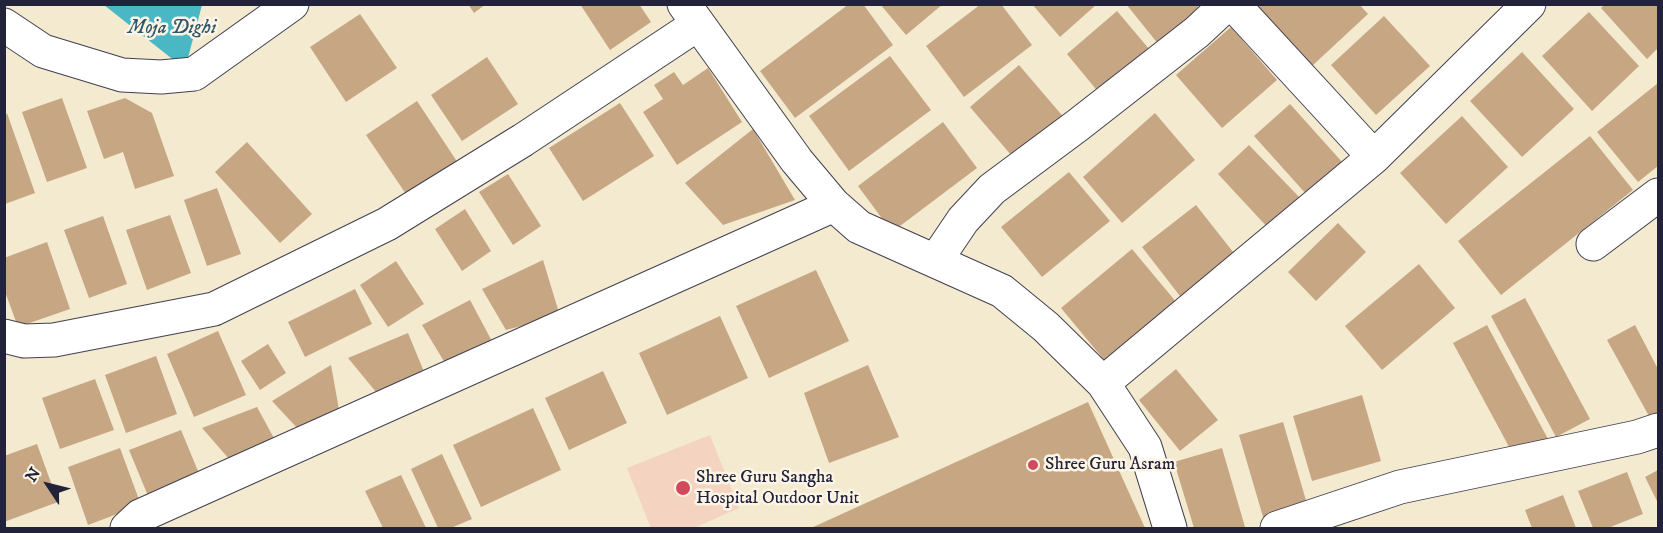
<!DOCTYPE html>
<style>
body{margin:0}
#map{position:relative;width:1663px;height:533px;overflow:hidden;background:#f3ead0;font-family:"IM FELL DW Pica",serif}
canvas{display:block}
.frame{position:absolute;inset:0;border:6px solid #22223b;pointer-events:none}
.north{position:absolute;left:18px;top:455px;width:60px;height:60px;-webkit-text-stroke:4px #fcf5e5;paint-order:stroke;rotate:305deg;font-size:16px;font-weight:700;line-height:24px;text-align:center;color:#22223b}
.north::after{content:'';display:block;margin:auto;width:21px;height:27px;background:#22223b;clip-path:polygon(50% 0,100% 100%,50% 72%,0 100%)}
</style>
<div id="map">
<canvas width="1663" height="533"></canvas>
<div class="frame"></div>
<div class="north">N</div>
</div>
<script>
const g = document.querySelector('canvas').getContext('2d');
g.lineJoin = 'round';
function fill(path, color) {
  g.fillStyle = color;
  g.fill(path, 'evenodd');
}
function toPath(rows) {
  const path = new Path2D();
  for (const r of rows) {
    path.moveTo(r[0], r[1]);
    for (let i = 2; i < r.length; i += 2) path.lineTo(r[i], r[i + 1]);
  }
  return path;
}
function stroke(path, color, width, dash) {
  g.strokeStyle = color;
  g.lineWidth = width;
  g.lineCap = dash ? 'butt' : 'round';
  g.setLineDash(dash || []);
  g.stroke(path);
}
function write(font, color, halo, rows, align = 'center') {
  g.font = font + ' "IM FELL DW Pica",serif';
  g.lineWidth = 5;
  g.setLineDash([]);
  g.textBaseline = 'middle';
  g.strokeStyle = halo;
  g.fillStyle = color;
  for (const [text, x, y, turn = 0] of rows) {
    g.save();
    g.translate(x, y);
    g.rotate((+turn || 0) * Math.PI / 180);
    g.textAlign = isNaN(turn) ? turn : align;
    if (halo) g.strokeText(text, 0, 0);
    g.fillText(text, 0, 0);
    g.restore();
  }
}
fill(toPath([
 [710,435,739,508,694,528,651,528,627,468]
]), '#f5d3c1');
fill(toPath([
 [104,5,202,5,185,69]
]), '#4ab8c4');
fill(toPath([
 [468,4,486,4,474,13],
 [580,4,639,4,651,22,610,50],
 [849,4,863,4,893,45,795,118,760,71],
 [880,4,943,4,906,35],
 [981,4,1001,4,1032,45,964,97,926,46],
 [1032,4,1097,4,1060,37],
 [1126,4,1196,4,1201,11,1159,45],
 [1255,4,1359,4,1368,14,1312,66],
 [1605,4,1658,4,1658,48,1647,59,1601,8],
 [1117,11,1155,56,1104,99,1067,54],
 [1589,12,1639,66,1592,111,1542,56],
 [360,14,397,68,346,102,310,47],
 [1384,16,1430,66,1376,115,1331,65],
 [1231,27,1277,80,1222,128,1176,75],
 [1522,52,1574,109,1522,157,1470,101],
 [890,56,931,110,849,171,809,116],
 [487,57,518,104,462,141,431,95],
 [1019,65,1066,120,1017,162,970,107],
 [708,68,742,122,677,165,643,112,663,99,654,85,674,72,683,85],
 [1658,83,1658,166,1638,182,1597,132],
 [62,98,87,168,47,182,22,112],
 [125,98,152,113,174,176,135,189,123,152,104,159,87,111],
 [417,101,458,163,408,197,366,135],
 [620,103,654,156,583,201,549,148],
 [1290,104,1343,163,1307,195,1254,136],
 [7,113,35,193,5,204,5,117],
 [1155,113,1195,160,1122,223,1083,177],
 [1462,116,1508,167,1446,224,1400,173],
 [943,122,977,168,892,232,858,186],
 [753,129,795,200,723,225,685,183],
 [1590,136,1633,190,1501,295,1458,241],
 [247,142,312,214,280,243,215,172],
 [1249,145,1302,200,1270,230,1218,174],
 [1069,172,1110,221,1042,277,1001,227],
 [508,174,541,226,513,245,479,192],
 [217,188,241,254,207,266,184,200],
 [1196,205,1237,257,1183,300,1142,247],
 [465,209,491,251,462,271,435,229],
 [170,215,191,273,147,290,126,230],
 [103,216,127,284,89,298,64,230],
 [1338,223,1366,252,1316,301,1288,272],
 [47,242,70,309,18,327,4,289,4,258],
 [1132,249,1177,303,1105,361,1061,308],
 [543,260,560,316,506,330,482,289],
 [396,261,424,304,388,327,360,285],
 [1419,264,1455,308,1382,370,1345,326],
 [816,270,849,341,769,378,736,306],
 [355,289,372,324,305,357,288,322],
 [1525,298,1590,419,1556,437,1491,316],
 [470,300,494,345,445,363,422,325],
 [720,316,748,378,667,415,639,353],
 [1487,325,1548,439,1514,456,1453,343],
 [1635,325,1658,369,1658,414,1650,418,1607,340],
 [218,331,246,395,194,417,167,354],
 [408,333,425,374,376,392,348,358],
 [268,344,286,373,260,390,241,361],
 [156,356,177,414,126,433,105,375],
 [331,365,340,415,298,429,272,401],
 [868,365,899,437,829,463,804,393],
 [1176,369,1218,420,1180,451,1139,400],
 [603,371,627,423,569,450,545,398],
 [95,379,114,430,60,449,42,398],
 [1362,395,1381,461,1312,481,1293,416],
 [1088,402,1145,528,811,528],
 [257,407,275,440,230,460,202,428],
 [533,408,561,470,481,507,453,445],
 [1283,422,1310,514,1266,527,1239,435],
 [181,430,198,471,151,503,129,450],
 [37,444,58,502,4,522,4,456],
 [120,448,141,505,88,525,68,467],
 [1222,448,1245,527,1194,528,1174,462],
 [442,454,472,519,451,528,438,528,411,469],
 [1658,470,1658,503,1645,477],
 [1627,472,1643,514,1608,528,1593,528,1578,491],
 [401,475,426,528,383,528,365,491],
 [1563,495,1576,528,1532,528,1525,510]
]), '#c7a783');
const street = toPath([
 [684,4,797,161,834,205,859,227,1002,291,1046,327,1103,383,1145,447,1170,528],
 [1233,4,1374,157],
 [4,25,43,51,122,75,161,77,194,74,292,4],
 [1593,244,1658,195],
 [936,260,963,220,992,189,1078,125,1197,32,1227,4],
 [4,336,24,341,54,340,214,309,387,224,523,140,698,24],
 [1103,383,1374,157,1529,4],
 [127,528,140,516,834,205],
 [1277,528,1400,487,1637,437,1658,430]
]);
stroke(street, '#414051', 35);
stroke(street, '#fff', 33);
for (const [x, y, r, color] of [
 [1033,465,6,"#d1495b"],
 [683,488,8,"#d1495b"]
]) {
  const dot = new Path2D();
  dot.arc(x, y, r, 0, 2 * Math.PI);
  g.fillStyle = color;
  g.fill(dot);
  stroke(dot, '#fcf5e5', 2);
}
write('18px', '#22223b', '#fcf5e5', [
 ["Shree Guru Asram",1045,465],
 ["Shree Guru Sangha",696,478],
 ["Hospital Outdoor Unit",696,499]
], 'left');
write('italic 20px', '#30566b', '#fcf5e5', [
 ["Moja Dighi",172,29]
]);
</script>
